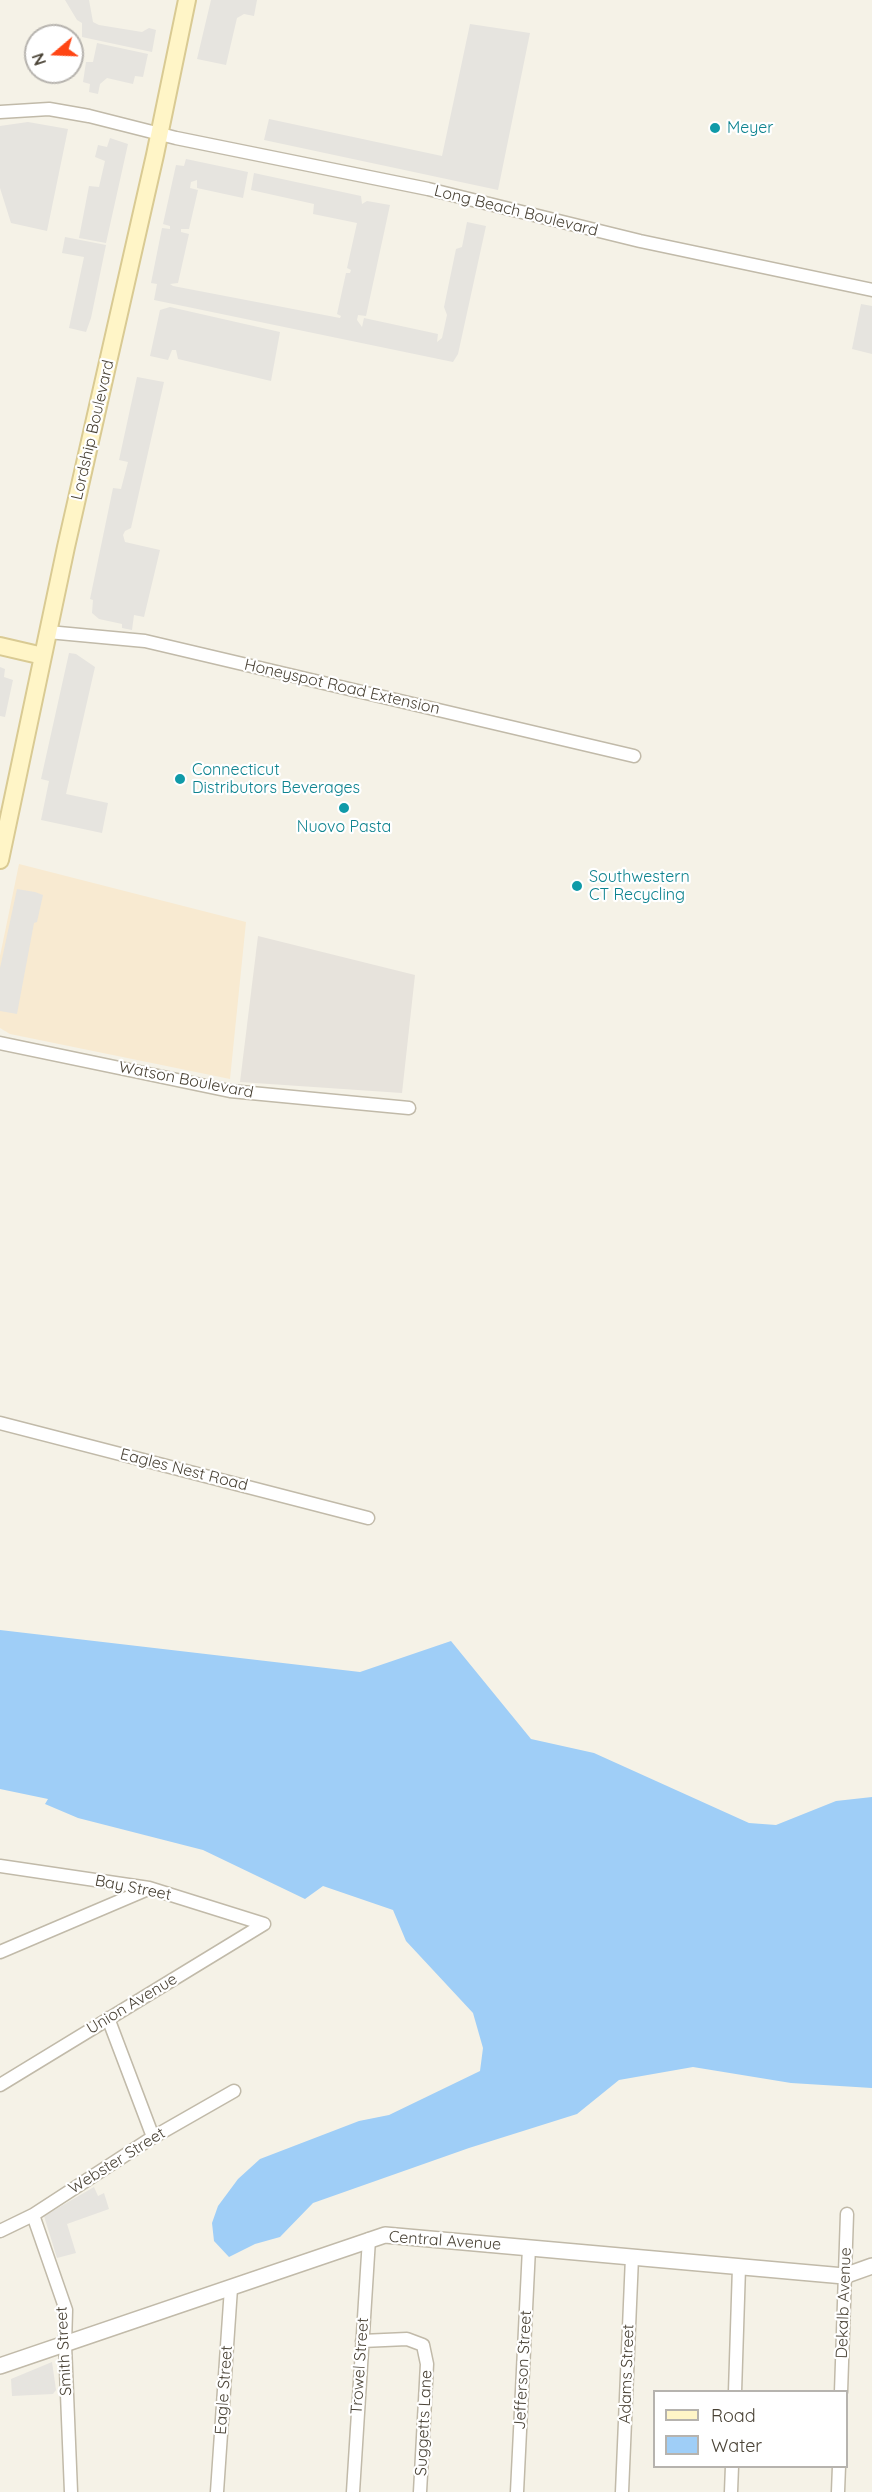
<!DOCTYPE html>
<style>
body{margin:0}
#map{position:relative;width:872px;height:2492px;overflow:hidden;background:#f5f2e7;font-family:Quicksand,sans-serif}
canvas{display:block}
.legend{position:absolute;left:653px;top:2390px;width:195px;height:78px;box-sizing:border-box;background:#fff;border:2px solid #b6b3ae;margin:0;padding:8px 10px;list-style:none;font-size:18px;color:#494235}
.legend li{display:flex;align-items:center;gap:12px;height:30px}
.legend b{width:30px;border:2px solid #b6b3ae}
.north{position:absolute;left:24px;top:24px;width:60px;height:60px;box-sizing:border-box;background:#fff;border:2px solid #b6b3ae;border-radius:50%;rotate:251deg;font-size:16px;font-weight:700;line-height:24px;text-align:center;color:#494235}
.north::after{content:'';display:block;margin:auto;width:21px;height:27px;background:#ff4514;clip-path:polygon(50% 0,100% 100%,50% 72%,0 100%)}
</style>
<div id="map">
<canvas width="872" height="2492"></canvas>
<ul class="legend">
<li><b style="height:8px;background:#fff5c7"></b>Road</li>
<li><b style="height:16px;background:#9fcef7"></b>Water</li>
</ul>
<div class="north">N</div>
</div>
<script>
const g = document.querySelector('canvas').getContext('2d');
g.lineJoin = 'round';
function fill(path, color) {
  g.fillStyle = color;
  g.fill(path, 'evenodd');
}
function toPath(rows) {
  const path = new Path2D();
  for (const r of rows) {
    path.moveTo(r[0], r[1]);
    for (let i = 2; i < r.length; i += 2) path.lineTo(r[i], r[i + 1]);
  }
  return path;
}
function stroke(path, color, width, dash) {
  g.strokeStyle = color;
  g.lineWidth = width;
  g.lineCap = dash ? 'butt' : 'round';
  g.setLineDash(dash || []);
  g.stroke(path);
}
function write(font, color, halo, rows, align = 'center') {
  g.font = font + ' Quicksand,sans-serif';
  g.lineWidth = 4.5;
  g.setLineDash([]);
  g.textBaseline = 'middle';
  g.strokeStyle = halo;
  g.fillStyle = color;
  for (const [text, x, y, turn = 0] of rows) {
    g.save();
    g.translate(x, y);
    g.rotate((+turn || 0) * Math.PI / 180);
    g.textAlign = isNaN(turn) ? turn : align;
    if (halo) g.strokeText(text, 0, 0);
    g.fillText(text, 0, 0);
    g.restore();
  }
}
fill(toPath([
 [19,864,246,922,230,1079,10,1034,0,1028,0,956]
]), '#f8ead1');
fill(toPath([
 [258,936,415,975,402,1093,240,1082]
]), '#e7e3dc');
fill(toPath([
 [65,0,89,0,93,22,99,25,142,32,149,28,156,30,152,52,82,37,82,23,77,20],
 [211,0,257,0,254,16,244,14,237,18,226,65,197,59],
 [470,24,530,33,498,190,264,140,269,119,442,156],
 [97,43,148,54,143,77,135,76,133,84,107,78,100,84,98,94,89,92,90,84,83,82,86,62,93,62],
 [28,122,68,129,47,231,11,223,0,188,0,126],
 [110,138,128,144,106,243,79,238,89,186,99,187,105,161,95,157,98,145,107,147],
 [186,159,248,172,243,198,197,188,197,180,191,182,190,188,198,190,189,229,181,229,181,232,189,234,178,283,170,284,173,286,340,318,341,316,337,314,346,273,350,273,351,270,347,268,357,223,313,214,314,204,251,190,254,173,361,196,362,204,367,201,390,205,366,316,358,315,357,320,362,327,364,318,438,334,437,342,442,338,447,315,444,307,456,249,462,247,467,222,486,226,458,354,453,362,154,300,157,284,151,283,162,228,170,229,170,226,163,224,176,165,184,166],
 [65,237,106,245,91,318,86,332,69,328,84,257,62,253],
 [861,304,872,306,872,354,852,349],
 [170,307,280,332,271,381,178,359,176,350,172,350,168,360,150,356,160,310],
 [137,377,164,382,131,528,125,531,123,535,125,542,160,550,144,617,134,615,132,630,122,628,122,624,99,619,92,613,93,600,90,599,113,488,121,489,128,462,119,460],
 [69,653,76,654,95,667,66,794,108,803,102,833,41,820,49,781,41,779],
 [0,667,5,669,4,677,13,680,5,717,0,716],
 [17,889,35,892,43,895,37,922,34,923,17,1014,0,1011,0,968],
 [94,2187,98,2196,104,2193,109,2209,67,2224,76,2253,57,2258,44,2216],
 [52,2362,56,2390,53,2394,12,2396,11,2379]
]), '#e6e4df');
fill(toPath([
 [0,1630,360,1672,451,1641,531,1739,594,1753,749,1823,776,1825,836,1801,872,1797,872,2088,791,2083,693,2067,619,2080,577,2114,469,2148,313,2203,280,2237,255,2244,229,2257,214,2241,212,2223,218,2206,238,2179,260,2159,359,2121,389,2115,480,2071,483,2048,473,2013,406,1941,393,1910,323,1886,305,1899,203,1850,78,1818,45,1804,48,1799,0,1789]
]), '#9fcef7');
const minor = toPath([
 [0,112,49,109,89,116,176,138,428,189,640,241,872,290],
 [48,632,145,641,634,756],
 [0,1043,230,1091,409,1108],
 [0,1423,368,1518],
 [0,1866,149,1888,264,1924],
 [0,1952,148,1889],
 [108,2018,153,2137],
 [0,2085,264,1924],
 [33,2215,66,2310,65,2345,71,2492],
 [0,2231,33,2215,150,2139,234,2091],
 [362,2341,407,2339,423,2345,427,2364,420,2492],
 [735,2392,739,2267],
 [841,2392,847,2214],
 [217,2492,231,2288],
 [353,2492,369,2239],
 [517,2492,529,2248],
 [622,2492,632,2257],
 [731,2492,732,2466],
 [838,2492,839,2466]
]);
const tertiary = toPath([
 [0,2366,385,2235,844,2276,872,2266]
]);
const secondary = toPath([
 [0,646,43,656],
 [0,860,66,547,155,155,187,0]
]);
stroke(minor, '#c1baa9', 15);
stroke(tertiary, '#c1baa9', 18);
stroke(secondary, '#d9ca93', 20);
stroke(minor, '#fff', 12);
stroke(tertiary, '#fff', 15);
stroke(secondary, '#fff5c7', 16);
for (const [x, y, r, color] of [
 [715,128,6,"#0f9aa8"],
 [180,779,6,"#0f9aa8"],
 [344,808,6,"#0f9aa8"],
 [577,886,6,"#0f9aa8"]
]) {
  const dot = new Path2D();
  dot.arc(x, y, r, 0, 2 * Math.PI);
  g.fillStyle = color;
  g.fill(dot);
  stroke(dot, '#fff', 2);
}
write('16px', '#0d838f', '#fff', [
 ["Meyer",727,128],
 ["Connecticut",192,770],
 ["Distributors Beverages",192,788],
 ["Nuovo Pasta",344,827,"center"],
 ["Southwestern",589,877],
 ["CT Recycling",589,895]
], 'left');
write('16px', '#494235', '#fff', [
 ["Long Beach Boulevard",516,211,14],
 ["Lordship Boulevard",93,430,-77],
 ["Honeyspot Road Extension",342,687,13],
 ["Watson Boulevard",186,1080,11],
 ["Eagles Nest Road",184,1470,14],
 ["Bay Street",133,1888,11],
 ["Union Avenue",132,2004,-31],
 ["Webster Street",117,2161,-32],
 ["Central Avenue",445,2241,4],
 ["Dekalb Avenue",844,2303,-88],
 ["Smith Street",64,2351,-93],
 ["Trowel Street",360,2366,-86],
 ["Jefferson Street",523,2370,-87],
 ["Adams Street",627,2374,-88],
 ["Eagle Street",224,2390,-86],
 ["Suggetts Lane",424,2423,-87]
]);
</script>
